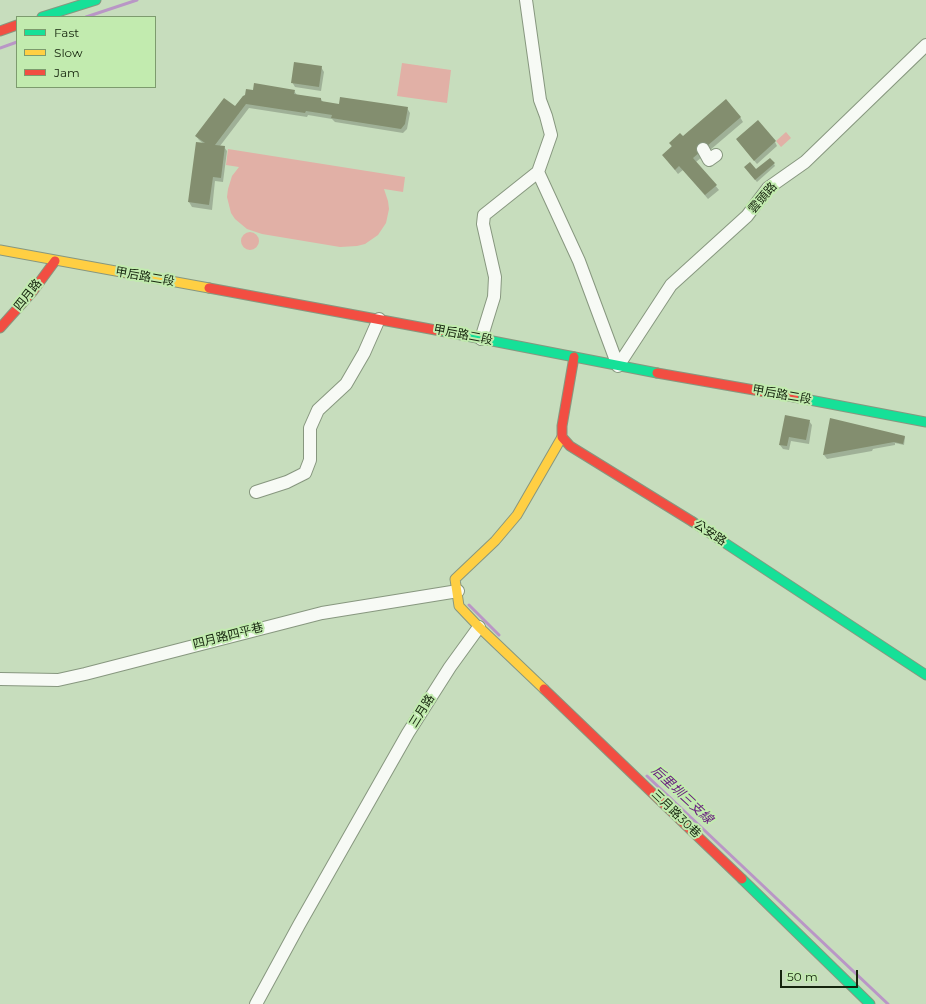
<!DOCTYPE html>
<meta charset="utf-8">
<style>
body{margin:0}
#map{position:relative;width:926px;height:1004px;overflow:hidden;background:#c7ddbd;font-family:Montserrat,sans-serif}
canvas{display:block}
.legend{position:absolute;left:16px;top:16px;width:140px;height:72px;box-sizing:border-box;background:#c2ebaf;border:1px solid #7d9b6e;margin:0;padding:5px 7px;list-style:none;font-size:12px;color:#15240d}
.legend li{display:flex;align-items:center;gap:8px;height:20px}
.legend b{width:20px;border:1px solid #7d9b6e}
.scale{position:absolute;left:780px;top:970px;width:78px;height:18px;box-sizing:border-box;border:2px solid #15240d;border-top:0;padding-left:5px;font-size:12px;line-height:14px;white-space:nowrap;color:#15240d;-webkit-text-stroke:3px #c2ebaf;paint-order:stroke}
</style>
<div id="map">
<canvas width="926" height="1004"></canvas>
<ul class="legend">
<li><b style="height:5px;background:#16e098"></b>Fast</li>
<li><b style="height:5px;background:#ffcf43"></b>Slow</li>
<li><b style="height:5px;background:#f24e42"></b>Jam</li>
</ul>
<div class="scale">50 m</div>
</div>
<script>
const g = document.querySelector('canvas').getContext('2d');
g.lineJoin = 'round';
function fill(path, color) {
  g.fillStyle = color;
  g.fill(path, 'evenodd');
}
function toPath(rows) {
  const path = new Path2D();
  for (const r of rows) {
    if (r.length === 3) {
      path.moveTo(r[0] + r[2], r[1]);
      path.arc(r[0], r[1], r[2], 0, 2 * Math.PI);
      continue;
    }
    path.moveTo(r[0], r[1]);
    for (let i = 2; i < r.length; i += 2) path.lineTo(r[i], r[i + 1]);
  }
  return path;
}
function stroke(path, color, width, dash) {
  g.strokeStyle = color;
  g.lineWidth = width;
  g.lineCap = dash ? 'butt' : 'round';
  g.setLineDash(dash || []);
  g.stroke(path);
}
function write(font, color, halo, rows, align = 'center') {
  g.font = font + ' Montserrat,"Noto Sans TC",sans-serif';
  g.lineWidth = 4;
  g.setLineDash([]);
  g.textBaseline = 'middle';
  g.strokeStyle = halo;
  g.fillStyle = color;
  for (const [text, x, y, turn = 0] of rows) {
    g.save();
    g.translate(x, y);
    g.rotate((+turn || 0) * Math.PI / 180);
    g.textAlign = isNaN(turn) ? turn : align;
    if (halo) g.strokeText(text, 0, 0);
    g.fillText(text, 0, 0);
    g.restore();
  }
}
fill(toPath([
 [402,63,451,70,447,103,397,96],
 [786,132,791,138,781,147,776,141],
 [228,149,405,177,403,192,384,189,388,201,389,209,386,223,378,235,365,244,357,246,340,247,262,234,247,229,235,219,231,213,227,197,228,189,232,176,239,167,226,165],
 [250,241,9]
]), '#e1b0a6');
fill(toPath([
 [321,67,324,72,321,91,295,87,292,82],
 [294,91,297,95,321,99,323,102,339,105,407,108,410,113,407,129,403,133,335,122,332,119,308,115,307,117,249,108,220,146,224,147,227,151,223,182,215,181,212,210,192,207,189,202,197,143,204,144,199,140,196,136,235,107,243,96],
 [740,117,743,122,696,162,719,190,708,199,683,170,678,174,663,155,672,147,670,143],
 [737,140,775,142,777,146,757,164],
 [774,164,775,166,757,182,747,170,756,170],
 [786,416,809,421,812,425,809,444,791,441,789,450,783,449,780,445],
 [831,419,905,437,904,445,895,443,895,445,873,449,872,451,827,459,824,455]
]), '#0003');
stroke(toPath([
 [86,17,137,0],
 [0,48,17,42],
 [469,605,499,635],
 [647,776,888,1004]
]), '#b996c6', 3);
fill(toPath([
 [294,62,322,66,319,87,291,83],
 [254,83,295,90,294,94,321,98,321,101,339,104,340,97,408,107,405,124,401,129,331,118,332,115,306,111,305,113,246,104,215,145,225,146,221,178,213,177,209,205,188,202,196,142,205,143,195,136,224,98,235,106,243,96,245,95,246,89,253,90],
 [726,99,741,117,693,158,717,185,705,195,679,166,675,170,662,155,672,146,669,143,680,133,683,136],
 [758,120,776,141,754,161,736,139],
 [770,158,775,163,755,180,744,167,750,162,756,169],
 [785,415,810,420,806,440,789,437,787,446,779,445],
 [830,418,905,436,903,444,894,442,823,455]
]), '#838e6f');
const street = toPath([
 [703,149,709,160,716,155],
 [538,172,579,261,618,366],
 [481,339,494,297,495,277,483,224,484,215,538,172,551,135,546,116,540,100,526,0],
 [618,366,671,285,747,216,768,188,805,162,926,45],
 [256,492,287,482,305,473,310,460,310,428,318,410,346,384,364,353,379,319],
 [0,679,58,680,85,674,322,613,458,591],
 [256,1004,299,925,408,733,450,667,479,627]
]);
const fast = toPath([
 [42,17,96,0],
 [441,331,657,373],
 [794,397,926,422],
 [693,522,926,675],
 [742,879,870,1004]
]);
const slow = toPath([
 [0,250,209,288],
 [544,689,479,627,459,606,455,579,495,541,517,515,562,437]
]);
const jam = toPath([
 [0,31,17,25],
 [209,288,441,331],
 [0,328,33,291,55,261],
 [574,357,562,426,562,437,570,446,693,522],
 [657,373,794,397],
 [544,689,742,879]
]);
stroke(street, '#87977f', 14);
stroke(fast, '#87977f', 11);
stroke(slow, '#87977f', 11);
stroke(jam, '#87977f', 11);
stroke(street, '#f7faf5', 12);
stroke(fast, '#16e098', 9);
stroke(slow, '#ffcf43', 9);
stroke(jam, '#f24e42', 9);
write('12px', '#15240d', '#c2ebaf', [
 ["雲頭路",763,198,-49],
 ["甲后路二段",145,277,10],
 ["四月路",28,295,-51],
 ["甲后路二段",463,335,11],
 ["甲后路二段",782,395,10],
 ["公安路",710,533,33],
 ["四月路四平巷",228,636,-14],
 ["三月路",422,711,-58],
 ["三月路30巷",676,814,44]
]);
write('italic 13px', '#661a7e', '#c2ebaf', [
 ["后里圳三支線",682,795,43]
]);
</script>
